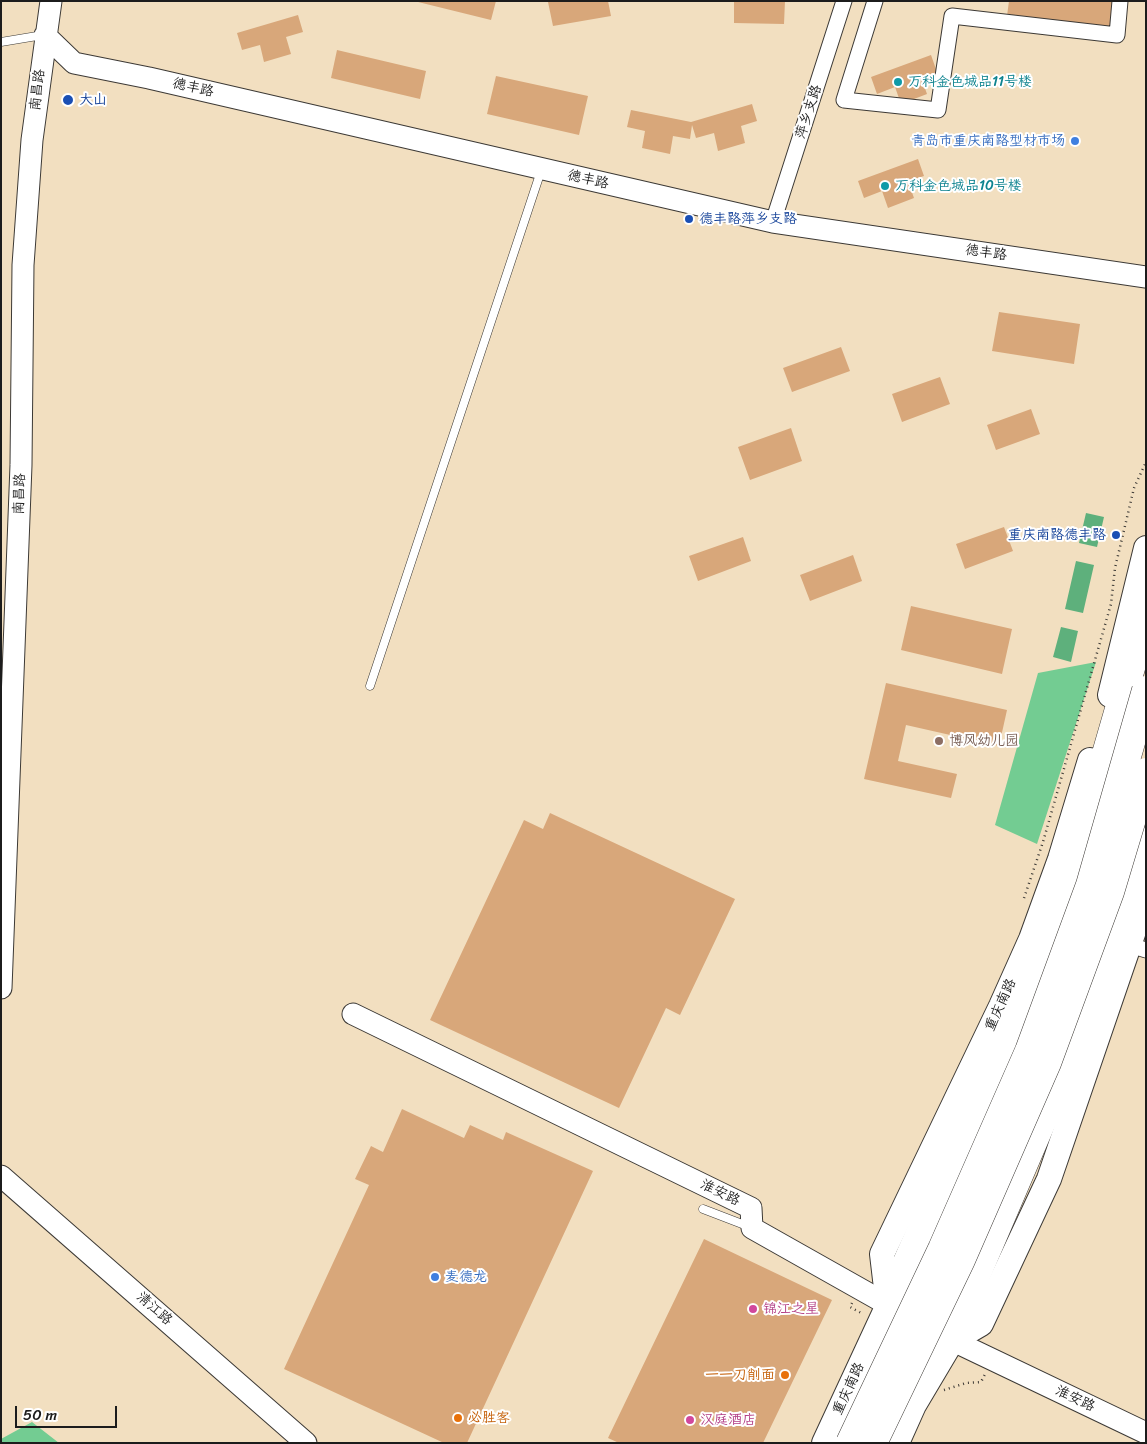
<!DOCTYPE html>
<meta charset="utf-8">
<style>
body{margin:0}
#map{position:relative;width:1147px;height:1444px;overflow:hidden;background:#f2dfc0;font-family:Sriracha,sans-serif}
canvas{display:block}
.frame{position:absolute;inset:0;border:2px solid #1c1c1c;pointer-events:none}
.scale{position:absolute;left:15px;top:1406px;width:102px;height:22px;box-sizing:border-box;border:2px solid #1c1c1c;border-top:0;padding-left:6px;font-size:15px;line-height:18px;white-space:nowrap;color:#1c1c1c;-webkit-text-stroke:4px #fff;paint-order:stroke}
</style>
<div id="map">
<canvas width="1147" height="1444"></canvas>
<div class="frame"></div>
<div class="scale">50 m</div>
</div>
<script>
const g = document.querySelector('canvas').getContext('2d');
g.lineJoin = 'round';
function fill(path, color) {
  g.fillStyle = color;
  g.fill(path, 'evenodd');
}
function toPath(rows) {
  const path = new Path2D();
  for (const r of rows) {
    path.moveTo(r[0], r[1]);
    for (let i = 2; i < r.length; i += 2) path.lineTo(r[i], r[i + 1]);
  }
  return path;
}
function stroke(path, color, width, dash) {
  g.strokeStyle = color;
  g.lineWidth = width;
  g.lineCap = dash ? 'butt' : 'round';
  g.setLineDash(dash || []);
  g.stroke(path);
}
function write(font, color, halo, rows, align = 'center') {
  g.font = font + ' Sriracha,"LXGW WenKai TC",sans-serif';
  g.lineWidth = 4;
  g.setLineDash([]);
  g.textBaseline = 'middle';
  g.strokeStyle = halo;
  g.fillStyle = color;
  for (const [text, x, y, turn = 0] of rows) {
    g.save();
    g.translate(x, y);
    g.rotate((+turn || 0) * Math.PI / 180);
    g.textAlign = isNaN(turn) ? turn : align;
    if (halo) g.strokeText(text, 0, 0);
    g.fillText(text, 0, 0);
    g.restore();
  }
}
fill(toPath([
 [1096,662,1037,844,995,825,1038,673],
 [32,1422,59,1443,1,1443,1,1439]
]), '#73cc92');
fill(toPath([
 [1086,513,1104,517,1097,547,1079,543],
 [1076,561,1094,565,1083,613,1065,609],
 [1061,627,1078,631,1071,662,1053,657]
]), '#5eb07c');
fill(toPath([
 [414,1,496,1,491,20],
 [552,1,608,1,611,16,553,26,548,2],
 [734,1,785,1,784,24,734,23],
 [1009,1,1117,1,1113,28,1007,16],
 [298,15,303,32,286,37,291,54,264,62,260,45,242,50,237,33],
 [337,50,426,71,420,99,331,78],
 [931,55,937,72,921,77,927,94,901,104,895,87,877,94,871,77],
 [496,76,588,96,579,135,487,114],
 [752,104,757,121,741,126,745,143,718,151,714,133,696,138,692,125,690,139,673,136,670,154,642,148,645,131,627,127,631,110,691,122],
 [918,159,924,176,908,181,914,198,888,208,882,191,864,198,858,181],
 [999,312,1080,324,1074,364,992,351],
 [841,347,850,371,792,392,783,368],
 [940,377,950,404,902,422,892,394],
 [1031,409,1040,434,996,450,987,425],
 [791,428,802,461,750,480,738,447],
 [1004,527,1013,551,965,569,956,544],
 [743,537,751,561,698,581,689,556],
 [853,555,862,581,810,601,800,575],
 [911,606,1012,629,1002,674,901,650],
 [886,683,1007,710,999,746,906,725,898,761,957,774,951,798,864,779],
 [550,813,735,899,680,1015,666,1008,619,1108,430,1020,524,820,543,829],
 [402,1109,464,1138,470,1125,503,1140,506,1132,593,1171,467,1443,444,1443,284,1369,369,1185,355,1179,371,1146,383,1152],
 [704,1239,832,1300,763,1443,619,1443,608,1438]
]), '#d8a77a');
const lane = toPath([
 [1,42,43,35],
 [370,686,541,171],
 [703,1209,750,1227]
]);
const street = toPath([
 [875,1,844,100,938,110,952,16,1117,35,1120,1],
 [773,222,844,1],
 [1130,945,1146,950]
]);
const secondary = toPath([
 [45,35,74,63,149,78,773,222,1146,277],
 [1,988,21,465,23,265,32,140,51,1],
 [353,1014,751,1208,752,1228,901,1312],
 [1,1176,306,1443],
 [941,1335,1146,1433]
]);
const primary = toPath([
 [1110,695,1146,548],
 [824,1443,888,1305,882,1254,1001,1006,1031,939,1060,859,1090,760],
 [897,1443,914,1405,952,1341,981,1324,1049,1179,1146,896]
]);
const highway = toPath([
 [888,1305,925,1222,1021,1014,1073,868,1146,616],
 [952,1341,972,1285,1064,1070,1127,902,1146,841]
]);
stroke(lane, '#3c3935', 9);
stroke(street, '#3c3935', 17);
stroke(secondary, '#3c3935', 23);
stroke(primary, '#3c3935', 26);
stroke(highway, '#3c3935', 29);
stroke(toPath([
 [1024,898,1043,842,1111,604,1115,568,1134,488,1146,462],
 [852,1303,850,1307,863,1314],
 [944,1390,966,1383,981,1382,985,1374]
]), '#3c3935', 2.5, [1, 4]);
stroke(lane, '#fff', 8);
stroke(street, '#fff', 15);
stroke(secondary, '#fff', 21);
stroke(primary, '#fff', 24);
stroke(highway, '#fff', 28);
const highwayBridge = toPath([
 [850,1443,942,1249,1029,1051,1090,885,1146,690],
 [873,1443,961,1260,1047,1063,1110,892,1146,772]
]);
stroke(highwayBridge, '#3c3935', 29, []);
stroke(highwayBridge, '#fff', 28);
for (const [x, y, r, color] of [
 [898,82,5,"#0f9aa8"],
 [68,100,6,"#1a4fb4"],
 [1075,141,5,"#3f7fe0"],
 [885,186,5,"#0f9aa8"],
 [689,219,5,"#1a4fb4"],
 [1116,535,5,"#1a4fb4"],
 [939,741,5,"#8d6e63"],
 [435,1277,5,"#3f7fe0"],
 [753,1309,5,"#d1479c"],
 [785,1375,5,"#e8710a"],
 [458,1418,5,"#e8710a"],
 [690,1420,5,"#d1479c"]
]) {
  const dot = new Path2D();
  dot.arc(x, y, r, 0, 2 * Math.PI);
  g.fillStyle = color;
  g.fill(dot);
  stroke(dot, '#fff', 2);
}
write('14px', '#0d838f', '#fff', [
 ["万科金色城品11号楼",908,82],
 ["万科金色城品10号楼",895,186]
], 'left');
write('14px', '#1c1c1c', '#fff', [
 ["德丰路",193,88,13],
 ["南昌路",38,90,-83],
 ["萍乡支路",809,112,-72],
 ["德丰路",588,180,13],
 ["德丰路",986,253,8],
 ["南昌路",20,494,-88],
 ["重庆南路",1001,1005,-66],
 ["淮安路",720,1193,26],
 ["清江路",154,1309,41],
 ["重庆南路",849,1389,-65],
 ["淮安路",1075,1399,25]
]);
write('14px', '#164399', '#fff', [
 ["大山",79,100],
 ["德丰路萍乡支路",699,219],
 ["重庆南路德丰路",1106,535,"right"]
], 'left');
write('14px', '#366cbe', '#fff', [
 ["青岛市重庆南路型材市场",1065,141],
 ["麦德龙",445,1277,"left"]
], 'right');
write('14px', '#785e54', '#fff', [
 ["博风幼儿园",949,741]
], 'left');
write('14px', '#b23c85', '#fff', [
 ["锦江之星",763,1309],
 ["汉庭酒店",700,1420]
], 'left');
write('14px', '#c56008', '#fff', [
 ["一一刀削面",775,1375],
 ["必胜客",468,1418,"left"]
], 'right');
</script>
